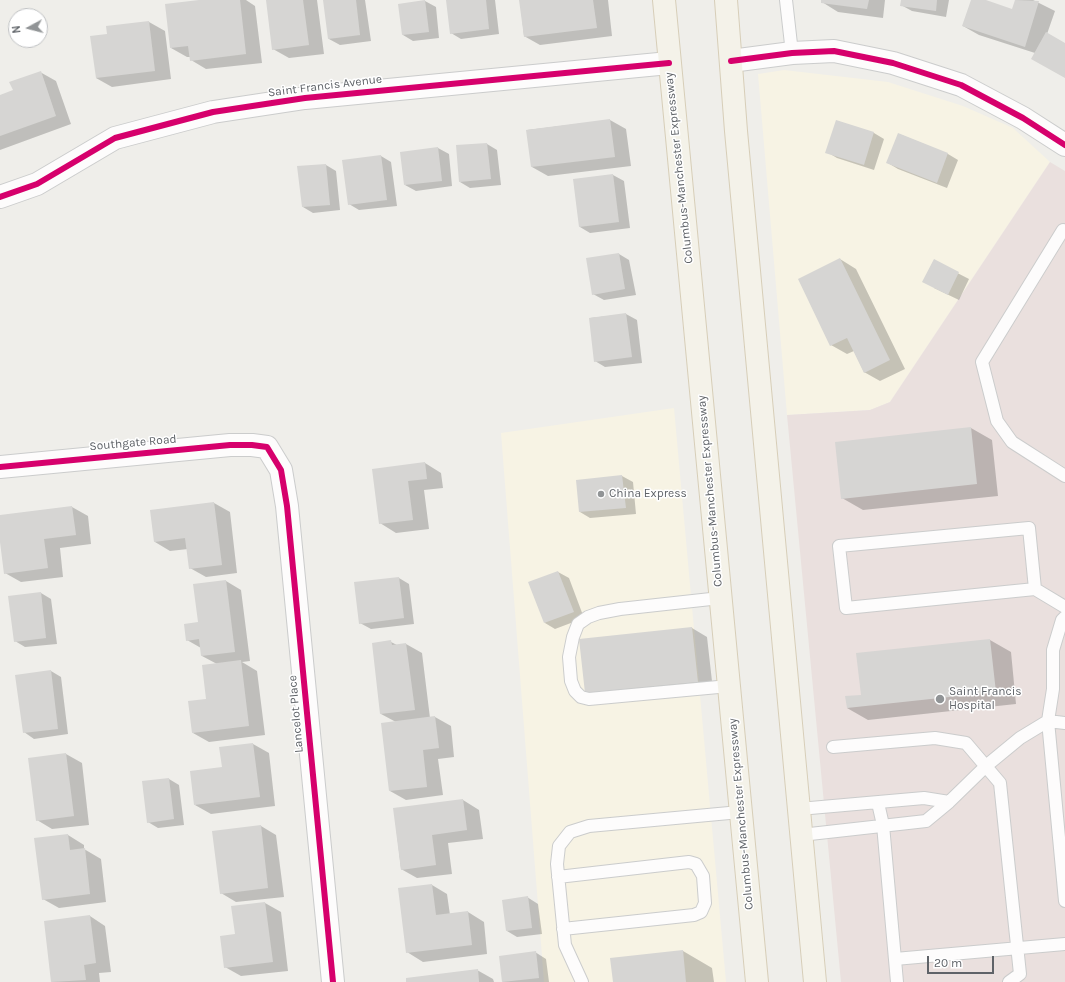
<!DOCTYPE html>
<style>
body{margin:0}
#map{position:relative;width:1065px;height:982px;overflow:hidden;background:#efeeea;font-family:Karla,sans-serif}
canvas{display:block}
.north{position:absolute;left:8px;top:8px;width:40px;height:40px;box-sizing:border-box;background:#fff;border:1px solid #bfc1c3;border-radius:50%;rotate:263deg;font-size:11px;font-weight:700;line-height:16px;text-align:center;color:#5f6368}
.north::after{content:'';display:block;margin:auto;width:14px;height:18px;background:#919496;clip-path:polygon(50% 0,100% 100%,50% 72%,0 100%)}
.scale{position:absolute;left:927px;top:956px;width:67px;height:18px;box-sizing:border-box;border:2px solid #5f6368;border-top:0;padding-left:5px;font-size:12px;line-height:14px;white-space:nowrap;color:#5f6368;-webkit-text-stroke:3px #fff;paint-order:stroke}
</style>
<div id="map">
<canvas width="1065" height="982"></canvas>
<div class="north">N</div>
<div class="scale">20 m</div>
</div>
<script>
const g = document.querySelector('canvas').getContext('2d');
g.lineJoin = 'round';
function fill(path, color) {
  g.fillStyle = color;
  g.fill(path, 'evenodd');
}
function toPath(rows) {
  const path = new Path2D();
  for (const r of rows) {
    path.moveTo(r[0], r[1]);
    for (let i = 2; i < r.length; i += 2) path.lineTo(r[i], r[i + 1]);
  }
  return path;
}
function stroke(path, color, width, dash) {
  g.strokeStyle = color;
  g.lineWidth = width;
  g.lineCap = dash ? 'butt' : 'round';
  g.setLineDash(dash || []);
  g.stroke(path);
}
function write(font, color, halo, rows, align = 'center') {
  g.font = font + ' Karla,sans-serif';
  g.lineWidth = 3;
  g.setLineDash([]);
  g.textBaseline = 'middle';
  g.strokeStyle = halo;
  g.fillStyle = color;
  for (const [text, x, y, turn = 0] of rows) {
    g.save();
    g.translate(x, y);
    g.rotate((+turn || 0) * Math.PI / 180);
    g.textAlign = isNaN(turn) ? turn : align;
    if (halo) g.strokeText(text, 0, 0);
    g.fillText(text, 0, 0);
    g.restore();
  }
}
fill(toPath([
 [784,70,888,82,963,106,1013,128,1050,162,890,402,870,410,787,415,758,74],
 [674,408,726,982,544,982,501,433]
]), '#f7f3e4');
fill(toPath([
 [1050,162,1065,171,1065,982,841,982,787,415,870,410,890,402]
]), '#eae0de');
fill(toPath([
 [207,0,246,0,255,6,262,63,206,69,191,60,190,57,187,57,171,48],
 [267,0,317,0,324,54,289,58,273,49],
 [324,0,365,0,371,41,340,45,329,39],
 [447,0,495,0,499,34,461,39,451,33],
 [520,0,608,0,612,36,540,45,524,36],
 [822,0,885,0,883,18,838,12,822,2],
 [902,0,949,0,946,17,912,11,901,5],
 [972,0,983,0,1013,10,1016,0,1033,0,1055,11,1047,34,1065,44,1065,77,1035,53,979,35,963,26],
 [425,1,436,7,439,38,413,41,403,35,399,5],
 [149,22,165,31,171,79,112,87,96,78,108,35,107,27],
 [40,72,56,81,71,124,0,150,0,96,14,91],
 [610,120,626,129,631,166,548,176,532,167,527,130],
 [837,121,874,133,884,139,874,170,837,158,827,152],
 [899,134,948,154,958,160,947,188,898,169,888,163],
 [487,144,497,150,501,185,470,188,460,182],
 [438,148,449,154,452,186,416,191,405,185],
 [381,156,391,162,397,206,359,210,349,204],
 [326,165,336,171,340,210,313,213,303,207],
 [613,175,624,181,630,228,590,233,580,227,574,180],
 [619,254,629,260,636,295,604,300,593,294],
 [840,259,856,269,905,369,880,381,864,372,854,351,847,354,831,345],
 [934,261,969,279,959,300,934,288],
 [626,314,637,320,642,363,605,367,595,361,590,318],
 [971,428,992,440,998,496,863,510,842,498],
 [425,463,441,473,443,488,424,490,429,529,396,533,380,523,373,470],
 [622,476,633,482,636,514,590,518,580,512,577,481],
 [214,503,230,512,237,573,206,577,190,568,188,549,170,551,155,542,151,511],
 [72,507,88,516,91,544,60,548,63,577,21,582,5,573,0,534,0,516],
 [558,572,569,578,584,618,555,629,545,623],
 [399,578,409,584,414,624,371,629,360,623],
 [226,581,241,590,250,661,242,662,257,671,265,735,209,742,193,733,208,699,217,664,202,656,201,648,187,640],
 [41,593,51,599,57,644,25,647,15,641],
 [692,628,707,637,713,690,602,702,586,693],
 [990,640,1011,652,1016,704,868,720,847,708],
 [391,642,397,645,406,644,422,653,430,718,435,717,451,726,454,757,438,759,443,795,406,800,390,791,396,722,381,714],
 [51,671,61,677,68,734,34,739,24,732],
 [253,744,269,753,275,806,211,814,195,805,223,768],
 [66,754,82,763,89,825,52,829,37,820],
 [169,779,179,785,184,825,158,828,148,822],
 [463,800,479,810,483,839,448,843,452,874,417,878,401,869,394,809],
 [261,826,276,835,284,897,236,902,221,893],
 [68,835,84,845,84,849,101,859,106,902,59,908,43,899],
 [432,885,447,894,450,915,468,912,484,922,487,954,423,962,407,952],
 [527,897,538,904,542,934,517,937,507,931],
 [265,903,281,912,288,971,241,976,225,967,236,935],
 [90,916,105,926,111,972,99,973,100,982,52,982,45,922],
 [683,951,712,968,714,982,614,982],
 [535,952,546,959,549,982,503,982,500,957],
 [477,970,493,979,494,982,407,982]
]), '#0003');
fill(toPath([
 [199,0,240,0,246,54,190,61,188,46,170,48,165,4],
 [266,0,303,0,309,45,272,50],
 [323,0,356,0,360,35,328,39],
 [425,0,429,32,402,35,398,4],
 [446,0,486,0,489,29,450,34],
 [519,0,593,0,597,28,524,37],
 [821,0,869,0,867,9,821,3],
 [901,0,937,0,936,11,900,6],
 [971,0,986,0,1012,9,1015,0,1039,1,1025,47,962,26],
 [149,21,155,71,96,78,90,36,107,34,106,26],
 [1046,32,1065,43,1065,78,1031,59],
 [41,71,56,116,0,136,0,95,13,90,9,82],
 [610,119,615,157,531,167,526,130],
 [836,120,874,132,864,165,825,153],
 [898,133,948,153,937,183,886,163],
 [487,143,491,179,459,182,456,145],
 [438,147,442,181,404,185,400,152],
 [381,155,387,200,348,205,342,160],
 [326,164,330,205,302,207,297,166],
 [613,174,619,222,579,227,573,179],
 [619,253,625,289,592,295,586,258],
 [840,258,890,360,864,373,847,338,830,346,798,279],
 [934,259,959,272,948,295,922,282],
 [626,313,632,357,594,362,589,318],
 [971,427,977,484,841,499,835,442],
 [425,462,427,479,408,481,413,520,379,524,372,469],
 [622,475,626,508,579,512,576,480],
 [214,502,222,565,189,569,185,538,154,542,150,510],
 [72,506,76,535,44,539,48,568,4,574,0,542,0,515],
 [558,571,574,612,544,623,528,582],
 [399,577,404,618,359,624,354,582],
 [226,580,235,652,201,656,199,639,186,641,184,624,198,622,193,584],
 [41,592,46,638,14,642,8,596],
 [692,627,698,682,585,693,579,639],
 [990,639,996,692,847,708,845,696,861,695,856,653],
 [391,640,392,645,406,643,415,710,380,714,372,643],
 [241,660,249,726,192,733,188,701,206,699,202,665],
 [51,670,58,729,23,733,15,675],
 [435,716,439,748,423,750,427,787,389,791,381,723],
 [253,743,260,797,194,805,190,771,222,767,219,747],
 [66,753,74,816,36,821,28,758],
 [169,778,174,819,147,823,142,781],
 [463,799,467,830,432,835,436,865,401,870,393,808],
 [261,825,268,888,220,894,212,831],
 [68,834,70,850,85,848,90,894,42,900,34,838],
 [432,884,436,915,468,911,472,945,406,953,398,888],
 [528,896,532,928,506,931,502,900],
 [265,902,273,962,224,968,220,936,235,934,231,906],
 [90,915,96,963,84,965,86,980,51,982,44,921],
 [683,950,686,982,613,982,610,958],
 [536,951,539,978,502,982,499,956],
 [478,969,479,982,406,982,406,978]
]), '#d6d5d3');
const service = toPath([
 [786,0,792,53],
 [1065,231,1063,230,982,362,997,421,1012,442,1065,476],
 [1035,589,1029,528,839,546,846,608,1035,589,1065,607],
 [720,598,620,609,599,613,588,617,578,624,573,637,569,657,571,681,575,691,581,697,589,699,729,686],
 [1065,723,1048,721,1065,901],
 [833,747,935,738,966,743,1000,783,1020,974,1009,982],
 [878,803,883,825,897,982],
 [799,809,924,798,949,802],
 [801,835,926,821,949,802,986,766,1020,738,1048,721,1053,689,1053,650,1062,620,1065,617],
 [558,877,689,862,696,864,703,876,705,903,701,912,694,915,563,929],
 [895,959,1065,944],
 [582,982,565,945,557,864,559,846,570,832,589,826,740,812]
]);
const minor = toPath([
 [731,61,792,53,834,51,893,63,961,85,1023,118,1065,145],
 [0,197,37,184,115,138,213,112,305,98,669,63],
 [0,467,230,445,252,445,267,447,281,470,287,506,333,982]
]);
const primary = toPath([
 [664,0,757,982],
 [726,0,736,131,815,982]
]);
stroke(service, '#cbcccc', 14);
stroke(minor, '#cbcccc', 24);
stroke(primary, '#d7ceb8', 24);
stroke(service, '#fdfcfc', 12);
stroke(minor, '#fdfcfc', 22);
stroke(primary, '#f4f2e9', 22);
stroke(toPath([
 [731,61,792,53,834,51,893,63,961,85,1023,118,1065,145],
 [0,197,37,184,115,138,213,112,305,98,669,63],
 [0,467,230,445,252,445,267,447,281,470,287,506,333,982]
]), '#d6006c', 6);
for (const [x, y, r, color] of [
 [601,494,4,"#919496"],
 [940,699,5,"#919496"]
]) {
  const dot = new Path2D();
  dot.arc(x, y, r, 0, 2 * Math.PI);
  g.fillStyle = color;
  g.fill(dot);
  stroke(dot, '#fff', 1.5);
}
write('12px', '#5f6368', '#fff', [
 ["Saint Francis Avenue",325,86,-7],
 ["Columbus-Manchester Expressway",679,168,-96],
 ["Southgate Road",133,443,-5],
 ["Columbus-Manchester Expressway",710,491,-95],
 ["Lancelot Place",296,714,-95],
 ["Columbus-Manchester Expressway",741,814,-95]
]);
write('12px', '#5f6368', '#fff', [
 ["China Express",609,494],
 ["Saint Francis",949,692],
 ["Hospital",949,706]
], 'left');
</script>
